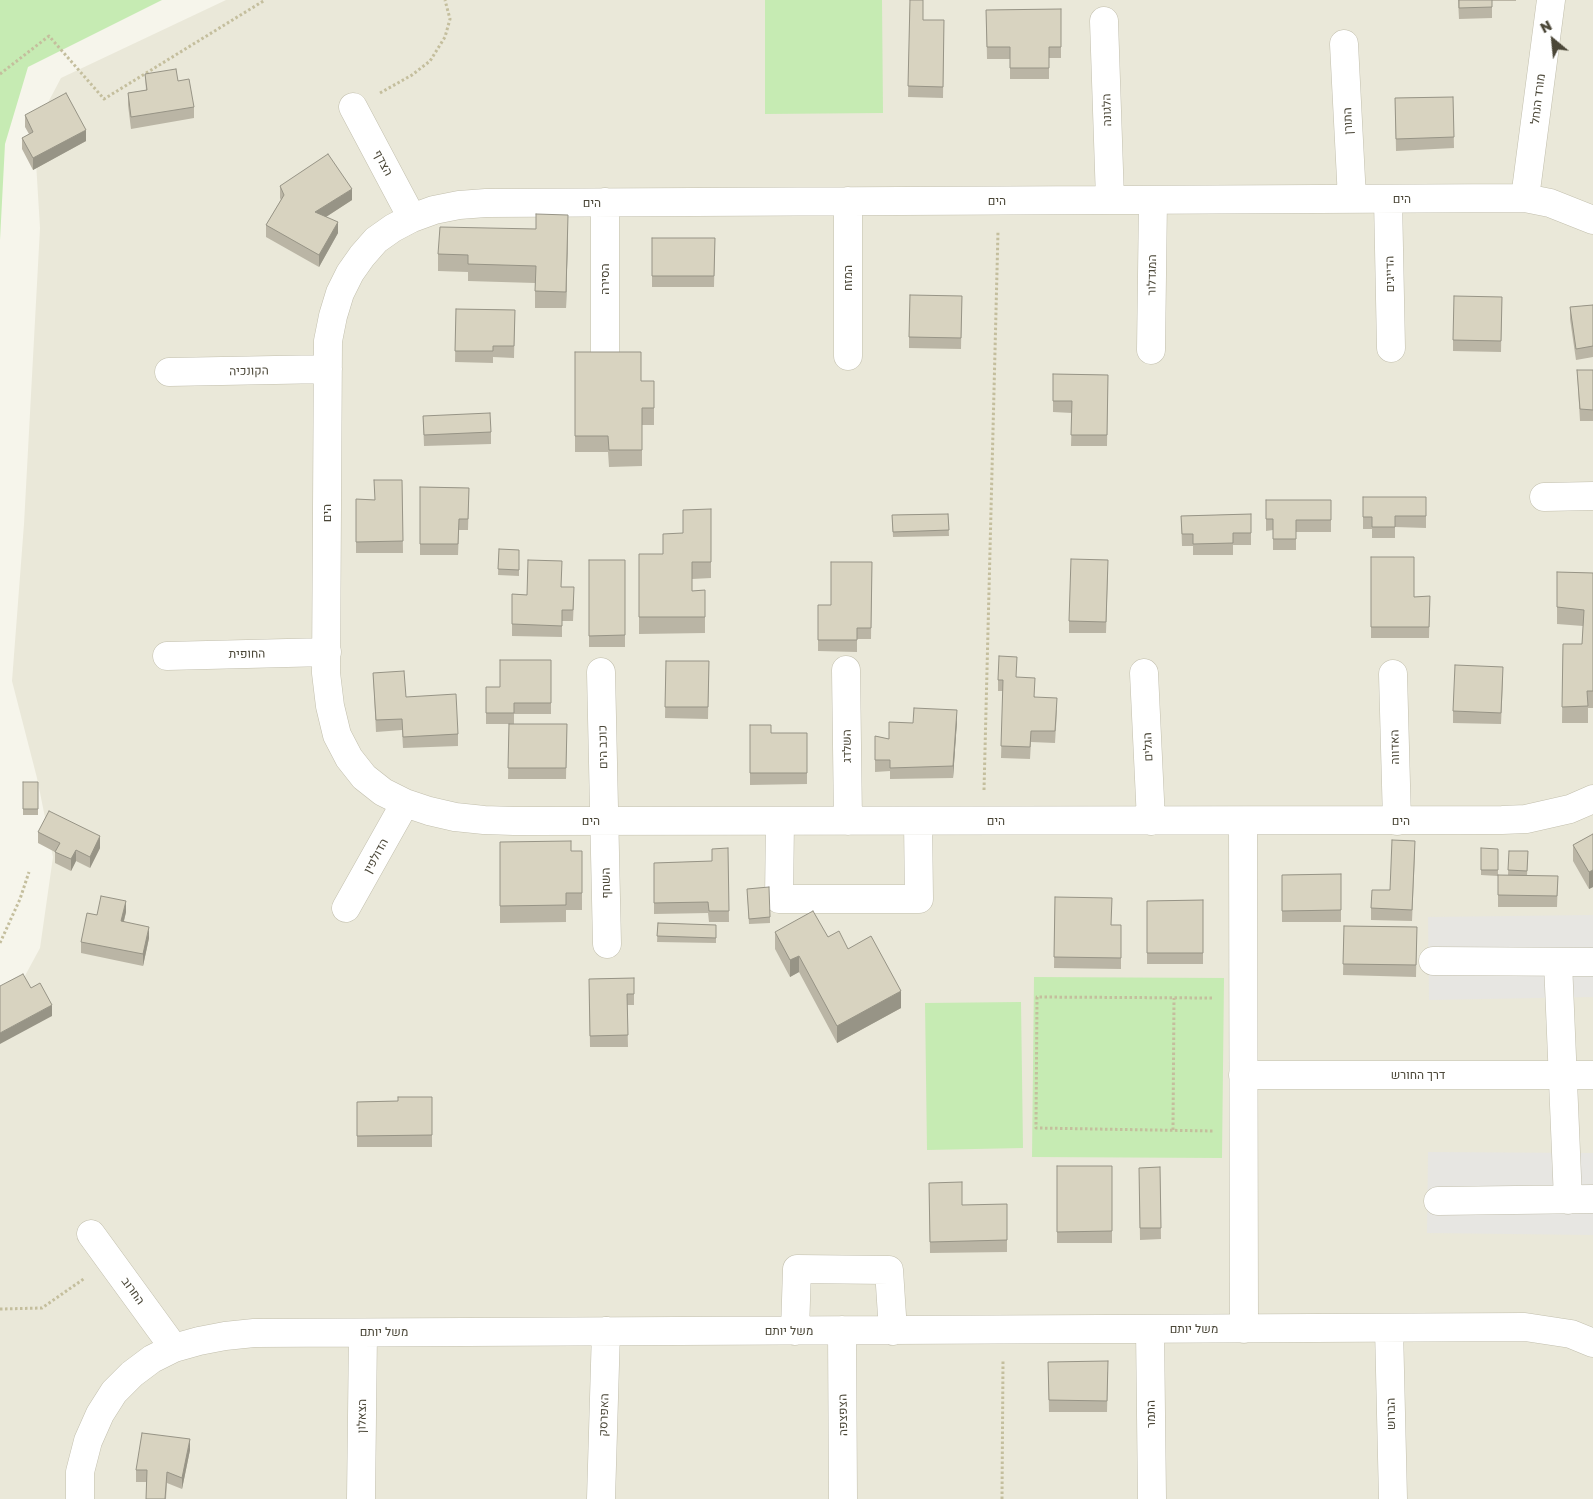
<!DOCTYPE html>
<meta charset="utf-8">
<style>
body{margin:0}
#map{position:relative;width:1593px;height:1499px;overflow:hidden;background:#f6f5eb;font-family:"Golos Text",sans-serif}
canvas{display:block}
.north{position:absolute;left:1528px;top:15px;width:50px;height:50px;-webkit-text-stroke:4px #fff;paint-order:stroke;rotate:332deg;font-size:14px;font-weight:700;line-height:20px;text-align:center;color:#4b4738}
.north::after{content:'';display:block;margin:auto;width:18px;height:22px;background:#4b4738;clip-path:polygon(50% 0,100% 100%,50% 72%,0 100%)}
</style>
<div id="map">
<canvas width="1593" height="1499"></canvas>
<div class="north">N</div>
</div>
<script>
const g = document.querySelector('canvas').getContext('2d');
g.lineJoin = 'round';
function fill(path, color) {
  g.fillStyle = color;
  g.fill(path, 'evenodd');
}
function toPath(rows) {
  const path = new Path2D();
  for (const r of rows) {
    path.moveTo(r[0], r[1]);
    for (let i = 2; i < r.length; i += 2) path.lineTo(r[i], r[i + 1]);
  }
  return path;
}
function stroke(path, color, width, dash) {
  g.strokeStyle = color;
  g.lineWidth = width;
  g.lineCap = dash ? 'butt' : 'round';
  g.setLineDash(dash || []);
  g.stroke(path);
}
function write(font, color, halo, rows, align = 'center') {
  g.font = font + ' "Golos Text",Heebo,sans-serif';
  g.lineWidth = 4.5;
  g.setLineDash([]);
  g.textBaseline = 'middle';
  g.strokeStyle = halo;
  g.fillStyle = color;
  for (const [text, x, y, turn = 0] of rows) {
    g.save();
    g.translate(x, y);
    g.rotate((+turn || 0) * Math.PI / 180);
    g.textAlign = isNaN(turn) ? turn : align;
    if (halo) g.strokeText(text, 0, 0);
    g.fillText(text, 0, 0);
    g.restore();
  }
}
fill(toPath([
 [226,0,1593,0,1593,1499,0,1499,0,1022,40,948,53,857,37,778,12,681,24,524,40,228,34,129,61,78]
]), '#eae8d9');
fill(toPath([
 [0,0,162,0,28,67,5,144,0,240],
 [765,0,882,0,883,113,765,114],
 [1034,977,1224,978,1222,1158,1032,1157],
 [1021,1002,1023,1148,927,1150,925,1003]
]), '#c6ebb3');
fill(toPath([
 [1593,915,1593,997,1429,1000,1428,917],
 [1428,1152,1593,1153,1593,1235,1427,1233]
]), '#e7e6e2');
const minor = toPath([
 [1104,21,1110,200],
 [1344,44,1352,199],
 [353,107,412,218],
 [1525,198,1551,0],
 [1388,199,1391,348],
 [605,202,605,355],
 [1593,220,1550,203,1525,198,486,203,459,205,434,210,412,218,393,228,376,240,362,256,350,273,340,293,333,316,328,341,326,673,330,706,337,735,349,758,364,777,383,792,405,803,429,811,455,817,484,820,514,821,1502,820,1526,819,1570,809,1593,799],
 [1151,350,1153,200],
 [848,356,848,201],
 [169,372,328,369],
 [1544,497,1593,496],
 [167,656,327,652],
 [846,670,848,821],
 [601,672,607,944],
 [1144,673,1151,821],
 [1393,674,1397,821],
 [780,821,779,899,919,899,918,821],
 [1243,821,1244,1329],
 [346,908,405,803],
 [1433,961,1593,962],
 [1558,962,1568,1200],
 [1243,1075,1593,1075],
 [1438,1201,1593,1199],
 [91,1234,174,1348],
 [1389,1328,1393,1499],
 [1150,1329,1152,1499],
 [842,1330,843,1499],
 [795,1331,797,1269,889,1270,893,1331],
 [80,1499,80,1472,88,1441,100,1414,114,1392,132,1374,152,1359,174,1348,199,1341,225,1336,254,1333,1525,1327,1571,1334,1593,1343],
 [361,1499,363,1333],
 [601,1499,606,1331]
]);
stroke(minor, '#c2bfad', 29);
stroke(toPath([
 [0,74,49,36,104,99,265,0],
 [380,93,412,75,430,61,445,37,450,19,445,0],
 [984,790,998,231],
 [0,943,20,899,29,872],
 [1212,998,1037,997,1036,1128,1213,1131],
 [1173,1130,1174,998],
 [0,1309,42,1308,85,1278],
 [1002,1499,1003,1361]
]), '#c4be9d', 3, [2.5, 2.5]);
stroke(minor, '#fff', 28);
fill(toPath([
 [910,0,923,20,944,20,943,98,908,97],
 [1458,0,1516,0,1516,1,1492,1,1492,18,1459,19],
 [1061,9,1061,58,1049,58,1049,79,1010,79,1010,59,987,59,986,10],
 [145,74,178,81,194,107,194,118,131,129,128,105,128,93,146,90],
 [1453,97,1454,148,1396,151,1395,98],
 [25,115,86,141,33,170,22,149,22,138,29,134,25,127],
 [280,186,352,200,326,217,338,233,319,267,266,237,266,225,281,200,280,198],
 [536,229,568,231,566,308,535,308,535,283,468,281,468,272,438,271,438,254],
 [652,238,715,238,714,287,652,287],
 [962,296,961,349,909,348,909,337],
 [1502,297,1501,352,1453,351,1453,340],
 [1593,305,1593,357,1576,360,1570,319,1570,307],
 [456,309,515,310,514,358,493,357,493,363,455,362],
 [575,352,641,381,654,381,654,425,642,425,642,466,609,467,608,452,575,452],
 [1577,370,1593,370,1593,421,1580,421],
 [1053,374,1108,375,1107,446,1071,446,1072,413,1053,412],
 [423,416,491,432,491,444,424,446],
 [402,480,403,553,356,553,356,499,375,500],
 [420,487,469,488,468,530,459,530,458,555,420,555],
 [1363,497,1426,497,1426,528,1395,527,1395,538,1372,538,1372,529,1363,529],
 [1266,500,1331,500,1331,532,1296,532,1296,550,1273,550,1273,530,1266,531],
 [711,509,711,578,692,579,692,591,705,590,705,633,639,634,639,554,663,554,683,533],
 [948,514,949,536,893,537,892,515],
 [1251,514,1251,545,1233,545,1233,555,1193,555,1193,546,1182,546,1181,516],
 [499,549,519,550,519,576,498,575],
 [1371,557,1414,597,1430,596,1429,638,1371,638],
 [589,560,625,560,625,647,589,647],
 [872,562,871,639,857,639,857,652,818,651,818,605,831,605],
 [1108,571,1106,633,1069,633,1069,621],
 [1557,572,1593,573,1593,708,1588,708,1588,723,1562,723,1563,644,1582,644,1583,626,1557,624],
 [561,587,574,598,573,621,562,621,562,637,512,636,512,594,527,595],
 [551,660,551,714,514,714,514,724,567,724,566,779,508,779,509,724,486,724,486,687,500,687],
 [666,661,709,661,708,719,665,718],
 [373,673,458,734,458,746,403,748,402,730,376,732],
 [1017,677,1035,697,1057,710,1055,743,1031,742,1030,759,1001,758,1003,691,998,691,998,680],
 [1503,679,1501,724,1453,723,1453,711],
 [957,721,953,778,890,779,890,771,875,772,875,736,889,739,913,723],
 [750,725,771,733,807,733,807,784,750,785],
 [23,782,38,782,38,815,23,815],
 [38,832,100,848,90,868,76,861,71,871,55,863,55,852,38,843],
 [1593,834,1593,887,1589,889,1573,861,1573,845],
 [500,842,571,851,582,851,582,910,566,910,566,922,500,923],
 [728,848,729,922,709,922,708,913,654,914,654,863,712,861],
 [1498,849,1498,876,1481,875,1481,870],
 [1509,851,1528,851,1527,876,1558,876,1557,907,1498,907,1498,875,1508,875],
 [1415,853,1412,921,1371,920,1371,908,1390,890],
 [1341,874,1341,922,1282,922,1282,875],
 [747,889,770,917,770,923,749,924],
 [1055,897,1111,925,1121,925,1121,969,1054,968],
 [1203,900,1203,964,1147,964,1147,901],
 [126,912,124,921,149,938,143,966,81,953,81,942,97,915],
 [658,923,716,925,716,943,657,942],
 [1344,926,1417,927,1416,977,1343,975],
 [775,932,828,937,848,949,901,1008,837,1043,799,972,790,977,775,949],
 [634,978,634,1005,627,1005,628,1047,590,1047,589,979],
 [432,1097,432,1147,357,1147,357,1102,398,1101],
 [1057,1166,1112,1166,1112,1243,1057,1243],
 [1160,1167,1161,1239,1140,1240,1139,1168],
 [929,1183,962,1205,1007,1240,1007,1252,930,1253],
 [1048,1362,1108,1372,1107,1412,1049,1412],
 [190,1450,182,1489,167,1483,166,1499,146,1499,147,1482,136,1482,136,1470]
]), '#bab5a5');
fill(toPath([
 [86,130,86,141,33,170,33,158],
 [352,189,352,200,315,224,315,212],
 [568,215,568,231,566,308,566,292],
 [338,222,338,233,319,267,319,255],
 [957,710,957,721,953,778,953,766],
 [100,836,100,848,90,868,90,857],
 [76,850,76,861,71,871,71,859],
 [1593,870,1593,887,1589,889,1589,872],
 [126,901,126,912,121,932,121,921],
 [149,927,149,938,143,966,143,954],
 [799,956,799,972,790,977,790,960],
 [901,991,901,1008,837,1043,837,1026],
 [52,1005,52,1016,0,1044,0,1033],
 [190,1439,190,1450,182,1489,182,1478]
]), '#979486');
const building = toPath([
 [910,0,923,0,923,20,944,20,943,87,908,86,910,0],
 [1459,0,1492,0,1492,7,1459,8,1459,0],
 [1061,9,1061,47,1049,47,1049,68,1010,68,1010,47,987,47,986,10,1061,9],
 [176,69,178,81,189,79,194,107,131,117,128,93,147,90,145,74,176,69],
 [66,93,86,130,33,158,22,138,33,132,25,115,66,93],
 [1453,97,1454,137,1396,139,1395,98,1453,97],
 [328,154,352,189,315,212,338,222,319,255,266,225,284,195,280,186,328,154],
 [536,214,568,215,566,292,535,291,536,266,468,264,468,255,438,254,440,227,536,229,536,214],
 [652,238,715,238,714,276,652,276,652,238],
 [910,295,962,296,961,338,909,337,910,295],
 [1454,296,1502,297,1501,341,1453,340,1454,296],
 [1593,305,1593,346,1576,349,1570,307,1593,305],
 [456,309,515,310,514,346,493,346,493,351,455,351,456,309],
 [575,352,641,352,641,381,654,381,654,408,642,408,642,450,609,450,608,436,575,436,575,352],
 [1577,370,1593,370,1593,410,1580,409,1577,370],
 [1053,374,1108,375,1107,435,1071,435,1072,401,1053,401,1053,374],
 [490,413,491,432,424,435,423,416,490,413],
 [374,480,402,480,403,541,356,542,356,499,375,500,374,480],
 [420,487,469,488,468,519,459,519,458,544,420,544,420,487],
 [1363,497,1426,497,1426,516,1395,516,1395,527,1372,527,1372,517,1363,517,1363,497],
 [1266,500,1331,500,1331,520,1296,520,1296,539,1273,539,1273,519,1266,519,1266,500],
 [711,509,711,562,692,562,692,591,705,590,705,617,639,617,639,554,663,554,663,534,683,533,683,510,711,509],
 [948,514,949,530,893,532,892,515,948,514],
 [1251,514,1251,533,1233,533,1233,543,1193,544,1193,534,1182,534,1181,516,1251,514],
 [499,549,519,550,519,570,498,569,499,549],
 [1371,557,1414,557,1414,597,1430,596,1429,627,1371,627,1371,557],
 [1071,559,1108,560,1106,622,1069,621,1071,559],
 [528,560,562,561,561,587,574,587,573,610,562,610,562,626,512,624,512,594,527,595,528,560],
 [589,560,625,560,625,635,589,636,589,560],
 [831,562,872,562,871,628,857,628,857,640,818,640,818,605,831,605,831,562],
 [1557,572,1593,573,1593,691,1587,691,1588,706,1562,707,1563,644,1582,644,1584,610,1557,607,1557,572],
 [999,656,1017,657,1016,677,1035,678,1034,697,1057,698,1055,731,1031,731,1030,747,1001,746,1003,680,998,680,999,656],
 [500,660,551,660,551,703,514,703,514,713,486,713,486,687,500,687,500,660],
 [666,661,709,661,708,707,665,707,666,661],
 [1455,665,1503,667,1501,713,1453,711,1455,665],
 [404,671,406,697,456,694,458,734,403,737,402,719,376,720,373,673,404,671],
 [914,708,957,710,953,766,890,768,890,760,875,760,875,736,889,739,889,722,913,723,914,708],
 [509,724,567,724,566,768,508,768,509,724],
 [750,725,771,725,771,733,807,733,807,773,750,773,750,725],
 [23,782,38,782,38,809,23,809,23,782],
 [49,811,100,836,90,857,76,850,71,859,55,852,60,843,38,832,49,811],
 [1593,834,1593,870,1589,872,1573,845,1593,834],
 [1392,840,1415,841,1412,910,1371,908,1372,890,1390,890,1392,840],
 [571,841,571,851,582,851,582,893,566,893,566,905,500,906,500,842,571,841],
 [728,848,729,911,709,911,708,902,654,903,654,863,712,861,712,849,728,848],
 [1481,848,1498,849,1498,870,1481,870,1481,848],
 [1509,851,1528,851,1527,871,1508,870,1509,851],
 [1341,874,1341,910,1282,911,1282,875,1341,874],
 [1498,875,1558,876,1557,896,1498,895,1498,875],
 [769,887,770,917,749,919,747,889,769,887],
 [101,896,126,901,121,921,149,927,143,954,81,942,87,913,97,915,101,896],
 [1055,897,1112,898,1111,925,1121,925,1121,958,1054,957,1055,897],
 [1203,900,1203,953,1147,953,1147,901,1203,900],
 [813,911,828,937,839,931,848,949,871,936,901,991,837,1026,799,956,790,960,775,932,813,911],
 [658,923,716,925,716,938,657,936,658,923],
 [1344,926,1417,927,1416,965,1343,964,1344,926],
 [23,974,31,988,40,983,52,1005,0,1033,0,986,23,974],
 [634,978,634,994,627,994,628,1035,590,1036,589,979,634,978],
 [398,1097,432,1097,432,1135,357,1136,357,1102,398,1101,398,1097],
 [1057,1166,1112,1166,1112,1231,1057,1232,1057,1166],
 [1160,1167,1161,1228,1140,1228,1139,1168,1160,1167],
 [962,1182,962,1205,1007,1204,1007,1240,930,1242,929,1183,962,1182],
 [1108,1361,1107,1401,1049,1400,1048,1362,1108,1361],
 [142,1433,190,1439,182,1478,167,1472,165,1499,146,1499,147,1470,136,1470,142,1433]
]);
fill(building, '#d8d3c0');
stroke(building, '#979486', 1);
write('12px', '#4b4738', '#fff', [
 ["מורד הנחל",1538,99,-83],
 ["הלגונה",1107,110,-92],
 ["התורן",1348,121,-93],
 ["הצדף",383,163,62],
 ["הים",1402,199],
 ["הים",997,201],
 ["הים",592,203],
 ["הדייגים",1390,274,-91],
 ["המגדלור",1152,275,-89],
 ["המזח",848,278,-90],
 ["הסירה",605,279,-90],
 ["הקונכיה",249,371,-1],
 ["הים",327,513,-90],
 ["החופית",247,654,-1],
 ["השלדג",847,746,-91],
 ["כוכב הים",603,747,-91],
 ["הגלים",1148,747,-93],
 ["האדווה",1395,747,-91],
 ["הים",591,821],
 ["הים",996,821],
 ["הים",1401,821],
 ["הדולפין",376,856,-61],
 ["השחף",606,883,-91],
 ["דרך החורש",1418,1075],
 ["החרוב",133,1291,54],
 ["משל יותם",1194,1329],
 ["משל יותם",789,1331],
 ["משל יותם",384,1332],
 ["התמר",1151,1414,-91],
 ["הברוש",1391,1414,-91],
 ["האפרסק",604,1415,-88],
 ["הצפצפה",843,1415,-91],
 ["הצאלון",362,1416,-89]
]);
</script>
